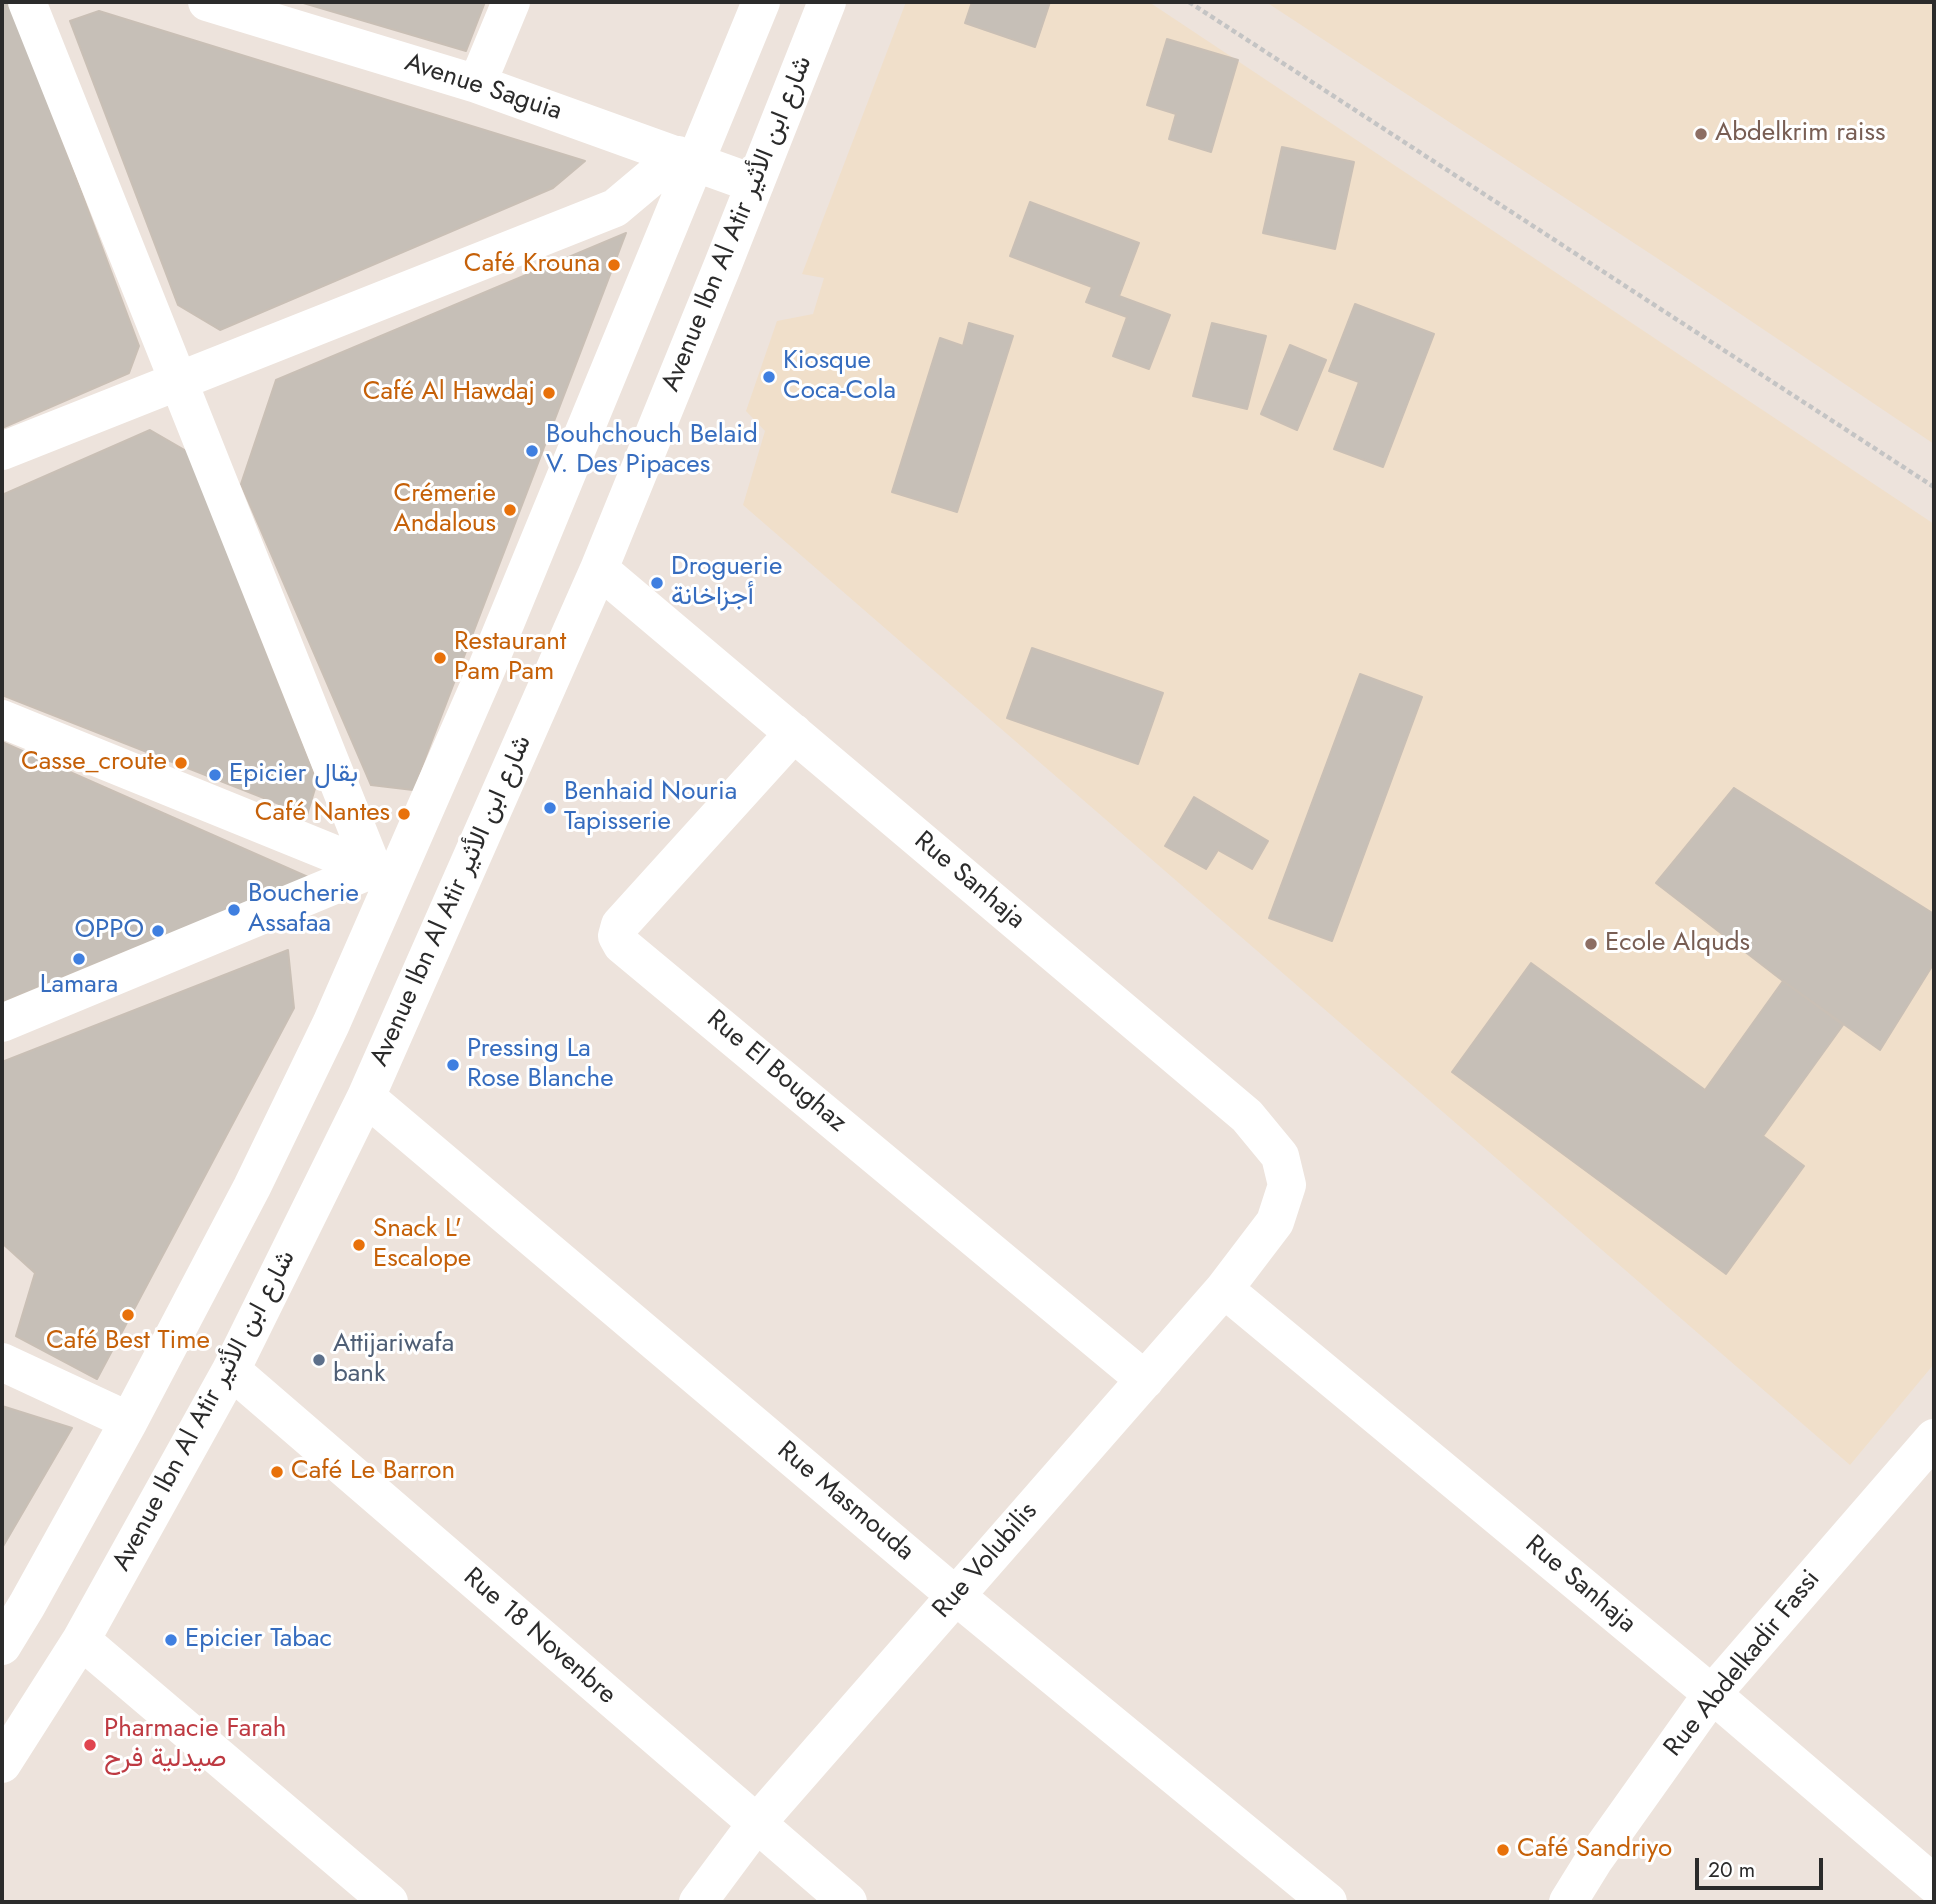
<!DOCTYPE html>
<meta charset="utf-8">
<style>
body{margin:0}
#map{position:relative;width:1936px;height:1904px;overflow:hidden;background:#ede3dc;font-family:Jost,sans-serif}
canvas{display:block}
.frame{position:absolute;inset:0;border:4px solid #2b2b2b;pointer-events:none}
.scale{position:absolute;left:1695px;top:1858px;width:128px;height:32px;box-sizing:border-box;border:4px solid #2b2b2b;border-top:0;padding-left:9px;font-size:21px;line-height:24px;white-space:nowrap;color:#2b2b2b;-webkit-text-stroke:5px #fff;paint-order:stroke}
</style>
<div id="map">
<canvas width="1936" height="1904"></canvas>
<div class="frame"></div>
<div class="scale">20 m</div>
</div>
<script>
const g = document.querySelector('canvas').getContext('2d');
g.lineJoin = 'round';
function fill(path, color) {
  g.fillStyle = color;
  g.fill(path, 'evenodd');
}
function toPath(rows) {
  const path = new Path2D();
  for (const r of rows) {
    path.moveTo(r[0], r[1]);
    for (let i = 2; i < r.length; i += 2) path.lineTo(r[i], r[i + 1]);
  }
  return path;
}
function stroke(path, color, width, dash) {
  g.strokeStyle = color;
  g.lineWidth = width;
  g.lineCap = dash ? 'butt' : 'round';
  g.setLineDash(dash || []);
  g.stroke(path);
}
function write(font, color, halo, rows, align = 'center') {
  g.font = font + ' Jost,Vazirmatn,sans-serif';
  g.lineWidth = 6;
  g.setLineDash([]);
  g.textBaseline = 'middle';
  g.strokeStyle = halo;
  g.fillStyle = color;
  for (const [text, x, y, turn = 0] of rows) {
    g.save();
    g.translate(x, y);
    g.rotate((+turn || 0) * Math.PI / 180);
    g.textAlign = isNaN(turn) ? turn : align;
    if (halo) g.strokeText(text, 0, 0);
    g.fillText(text, 0, 0);
    g.restore();
  }
}
fill(toPath([
 [906,2,1149,2,1934,524,1934,1364,1850,1465,743,505,765,431,746,411,777,321,813,314,824,278,802,274],
 [1266,2,1934,2,1934,444,1669,266]
]), '#f0dfca');
const building = toPath([
 [2,2,7,2,16,18,139,346,129,373,2,428,2,2],
 [300,2,485,2,466,51,300,2],
 [972,2,1050,2,1035,47,965,23,972,2],
 [99,11,585,161,553,188,220,330,178,305,70,21,99,11],
 [1167,39,1238,60,1211,152,1169,139,1176,114,1147,105,1167,39],
 [1282,147,1354,162,1335,249,1263,233,1282,147],
 [1030,202,1139,243,1119,296,1170,315,1149,369,1113,356,1127,317,1086,302,1092,287,1010,256,1030,202],
 [626,233,413,790,371,785,241,484,276,380,626,233],
 [1355,304,1434,334,1383,467,1334,449,1359,382,1329,371,1355,304],
 [969,323,1013,336,957,512,892,492,940,338,963,346,969,323],
 [1212,323,1266,336,1247,409,1193,396,1212,323],
 [1290,345,1326,360,1297,430,1261,414,1290,345],
 [150,430,188,452,317,782,307,815,2,695,2,495,150,430],
 [1032,648,1163,693,1138,764,1007,718,1032,648],
 [1360,674,1422,697,1332,941,1269,918,1360,674],
 [2,742,308,877,2,1002,2,742],
 [1734,788,1934,914,1934,963,1880,1050,1783,981,1656,883,1734,788],
 [1194,797,1268,841,1252,869,1218,850,1206,869,1165,846,1194,797],
 [288,950,294,1008,97,1379,16,1336,35,1273,2,1243,2,1062,288,950],
 [1531,963,1705,1090,1783,981,1843,1025,1763,1136,1804,1166,1726,1274,1452,1072,1531,963],
 [2,1406,72,1428,2,1548,2,1406]
]);
fill(building, '#c6bfb7');
stroke(building, '#c9bfb5', 2);
stroke(toPath([
 [1189,2,1934,487]
]), '#c4c4c4', 4.5, [5, 3.5]);
stroke(toPath([
 [207,2,477,84,755,184],
 [477,84,511,2],
 [2,451,615,208,678,155],
 [599,569,1247,1116,1280,1156,1287,1185,1275,1222,1224,1289,756,1824,698,1902],
 [2,719,386,875],
 [794,733,620,925,617,936,622,945,1145,1380],
 [2,1023,373,869,27,2],
 [366,1097,956,1596,1328,1902],
 [1224,1289,1712,1694,1934,1884],
 [2,1362,129,1421],
 [231,1370,848,1902],
 [81,1640,389,1902],
 [2,1646,27,1605,129,1421,252,1187,331,1024,486,670,761,2],
 [2,1764,81,1640,231,1370,366,1097,599,569,722,267,827,2],
 [1568,1902,1594,1860,1712,1694,1934,1438]
]), '#fff', 38);
for (const [x, y, r, color] of [
 [1701,134,7,"#8d6e63"],
 [614,265,7,"#e8710a"],
 [769,377,7,"#3f7fe0"],
 [549,393,7,"#e8710a"],
 [532,451,7,"#3f7fe0"],
 [510,510,7,"#e8710a"],
 [657,583,7,"#3f7fe0"],
 [440,658,7,"#e8710a"],
 [181,763,7,"#e8710a"],
 [215,775,7,"#3f7fe0"],
 [550,808,7,"#3f7fe0"],
 [404,814,7,"#e8710a"],
 [234,910,7,"#3f7fe0"],
 [158,931,7,"#3f7fe0"],
 [1591,944,7,"#8d6e63"],
 [79,959,7,"#3f7fe0"],
 [453,1065,7,"#3f7fe0"],
 [359,1245,7,"#e8710a"],
 [128,1315,7,"#e8710a"],
 [319,1360,7,"#5c6f8a"],
 [277,1472,7,"#e8710a"],
 [171,1640,7,"#3f7fe0"],
 [90,1745,7,"#e0444e"],
 [1503,1850,7,"#e8710a"]
]) {
  const dot = new Path2D();
  dot.arc(x, y, r, 0, 2 * Math.PI);
  g.fillStyle = color;
  g.fill(dot);
  stroke(dot, '#fff', 2.5);
}
write('26px', '#2b2b2b', '#fff', [
 ["Avenue Saguia",483,88,18],
 ["Avenue Ibn Al Atir شارع ابن الأثير",738,224,-68],
 ["Rue Sanhaja",969,881,40],
 ["Avenue Ibn Al Atir شارع ابن الأثير",452,901,-66],
 ["Rue El Boughaz",776,1072,40],
 ["Avenue Ibn Al Atir شارع ابن الأثير",205,1411,-62],
 ["Rue Masmouda",845,1502,40],
 ["Rue Volubilis",986,1561,-49],
 ["Rue Sanhaja",1580,1585,40],
 ["Rue 18 Novenbre",539,1637,41],
 ["Rue Abdelkadir Fassi",1743,1664,-51]
]);
write('26px', '#785e54', '#fff', [
 ["Abdelkrim raiss",1715,134],
 ["Ecole Alquds",1605,944]
], 'left');
write('26px', '#c56008', '#fff', [
 ["Café Krouna",600,265],
 ["Café Al Hawdaj",535,393],
 ["Crémerie",496,495],
 ["Andalous",496,525],
 ["Restaurant",454,643,"left"],
 ["Pam Pam",454,673,"left"],
 ["Casse_croute",167,763],
 ["Café Nantes",390,814],
 ["Snack L'",373,1230,"left"],
 ["Escalope",373,1260,"left"],
 ["Café Best Time",128,1342,"center"],
 ["Café Le Barron",291,1472,"left"],
 ["Café Sandriyo",1517,1850,"left"]
], 'right');
write('26px', '#366cbe', '#fff', [
 ["Kiosque",783,362],
 ["Coca-Cola",783,392],
 ["Bouhchouch Belaid",546,436],
 ["V. Des Pipaces",546,466],
 ["Droguerie",671,568],
 ["أجزاخانة",671,598],
 ["Epicier بقال",229,775],
 ["Benhaid Nouria",564,793],
 ["Tapisserie",564,823],
 ["Boucherie",248,895],
 ["Assafaa",248,925],
 ["OPPO",144,931,"right"],
 ["Lamara",79,986,"center"],
 ["Pressing La",467,1050],
 ["Rose Blanche",467,1080],
 ["Epicier Tabac",185,1640]
], 'left');
write('26px', '#4e5e75', '#fff', [
 ["Attijariwafa",333,1345],
 ["bank",333,1375]
], 'left');
write('26px', '#be3a42', '#fff', [
 ["Pharmacie Farah",104,1730],
 ["صيدلية فرح",104,1760]
], 'left');
</script>
